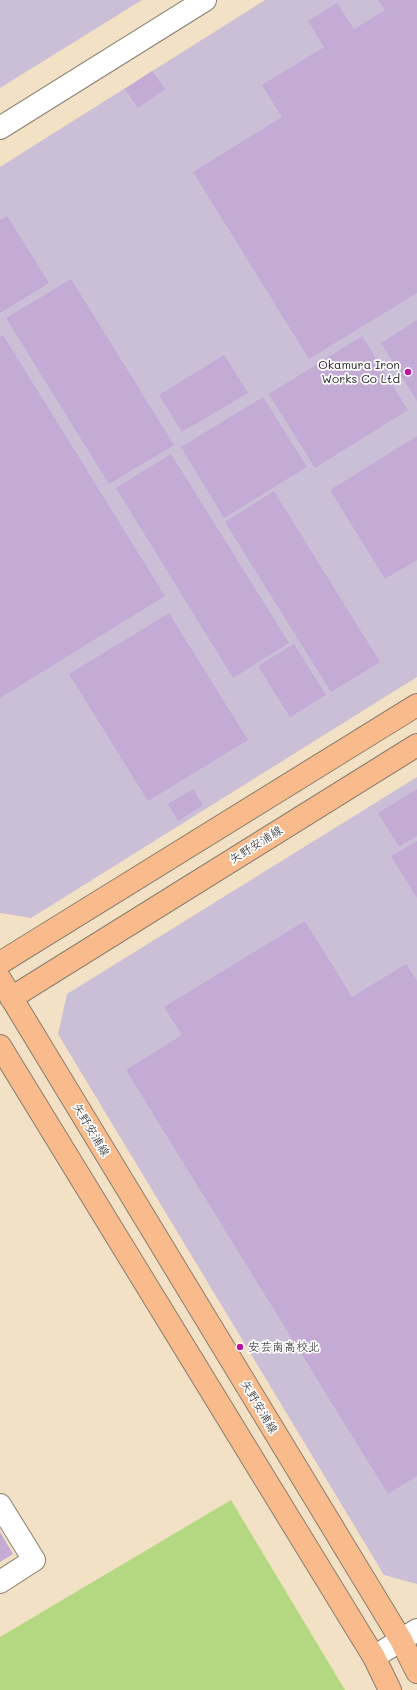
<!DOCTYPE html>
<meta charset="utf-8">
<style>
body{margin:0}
canvas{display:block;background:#f3e1c5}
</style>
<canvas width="417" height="1690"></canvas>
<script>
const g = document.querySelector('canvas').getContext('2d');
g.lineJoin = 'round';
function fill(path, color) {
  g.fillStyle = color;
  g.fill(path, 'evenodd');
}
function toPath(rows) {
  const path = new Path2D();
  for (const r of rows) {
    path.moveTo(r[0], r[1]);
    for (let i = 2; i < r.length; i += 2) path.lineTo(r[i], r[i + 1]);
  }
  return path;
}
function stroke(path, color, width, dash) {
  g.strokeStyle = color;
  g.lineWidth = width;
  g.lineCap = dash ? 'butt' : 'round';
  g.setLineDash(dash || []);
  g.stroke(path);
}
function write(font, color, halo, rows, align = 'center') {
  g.font = font + ' Mali,"Klee One",sans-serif';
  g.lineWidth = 3.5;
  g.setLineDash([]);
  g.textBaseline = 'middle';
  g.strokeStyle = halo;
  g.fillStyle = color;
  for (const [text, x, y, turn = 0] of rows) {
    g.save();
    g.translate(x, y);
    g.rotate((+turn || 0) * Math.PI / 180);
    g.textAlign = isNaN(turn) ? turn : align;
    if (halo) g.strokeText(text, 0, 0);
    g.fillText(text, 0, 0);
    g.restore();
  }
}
fill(toPath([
 [0,0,142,0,0,88],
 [265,0,417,0,417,677,31,918,0,913,0,167],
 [417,777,417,1584,384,1575,58,1034,67,994]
]), '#cabfd6');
fill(toPath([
 [231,1500,345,1690,0,1690,0,1637]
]), '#b3d881');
fill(toPath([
 [378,0,417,0,417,293,309,359,193,172,282,117,262,85,324,47,308,21,337,3,354,29,385,10],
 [152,71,165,89,138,108,125,89],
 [7,216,49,283,0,313,0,220],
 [71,279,174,445,109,484,6,318],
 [417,320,417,401,381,343],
 [3,335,165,596,0,698,0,337],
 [362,336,408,410,315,468,269,394],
 [224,355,248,393,182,432,159,395],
 [263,397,307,467,224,518,181,447],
 [417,436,417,560,385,579,330,490],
 [171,454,289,643,233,678,116,488],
 [274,491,380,662,331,692,225,522],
 [169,613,248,740,148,801,69,674],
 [294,644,326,695,290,717,258,666],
 [193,789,203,805,178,821,168,804],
 [417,789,417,836,399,847,378,813],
 [417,841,417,898,391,856],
 [305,921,352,997,406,964,417,981,417,1476,388,1494,126,1070,182,1035,164,1007],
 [0,1532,13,1554,0,1562]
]), '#c4abd6');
const minor = toPath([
 [0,128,205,0],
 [0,1505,34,1560,0,1582],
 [374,1657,417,1630]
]);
const major = toPath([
 [0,963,417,705],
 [0,979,401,1640,417,1672],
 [11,998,417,745],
 [0,1046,374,1657,390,1690]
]);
stroke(minor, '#887e70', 24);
stroke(major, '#887e70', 24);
stroke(minor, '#fff', 22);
stroke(major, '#fabb8c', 22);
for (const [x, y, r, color] of [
 [408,372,4,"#b5179e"],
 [240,1347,4,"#b5179e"]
]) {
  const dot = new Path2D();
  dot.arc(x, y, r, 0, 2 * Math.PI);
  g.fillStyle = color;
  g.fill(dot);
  stroke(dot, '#fff', 1.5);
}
write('12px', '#1c1c1c', '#fff', [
 ["Okamura Iron",400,365],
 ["Works Co Ltd",400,379],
 ["安芸南高校北",248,1347,"left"]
], 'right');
write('12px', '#1c1c1c', '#fff', [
 ["矢野安浦線",256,845,-32],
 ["矢野安浦線",91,1130,59],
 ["矢野安浦線",259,1407,59]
]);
</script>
